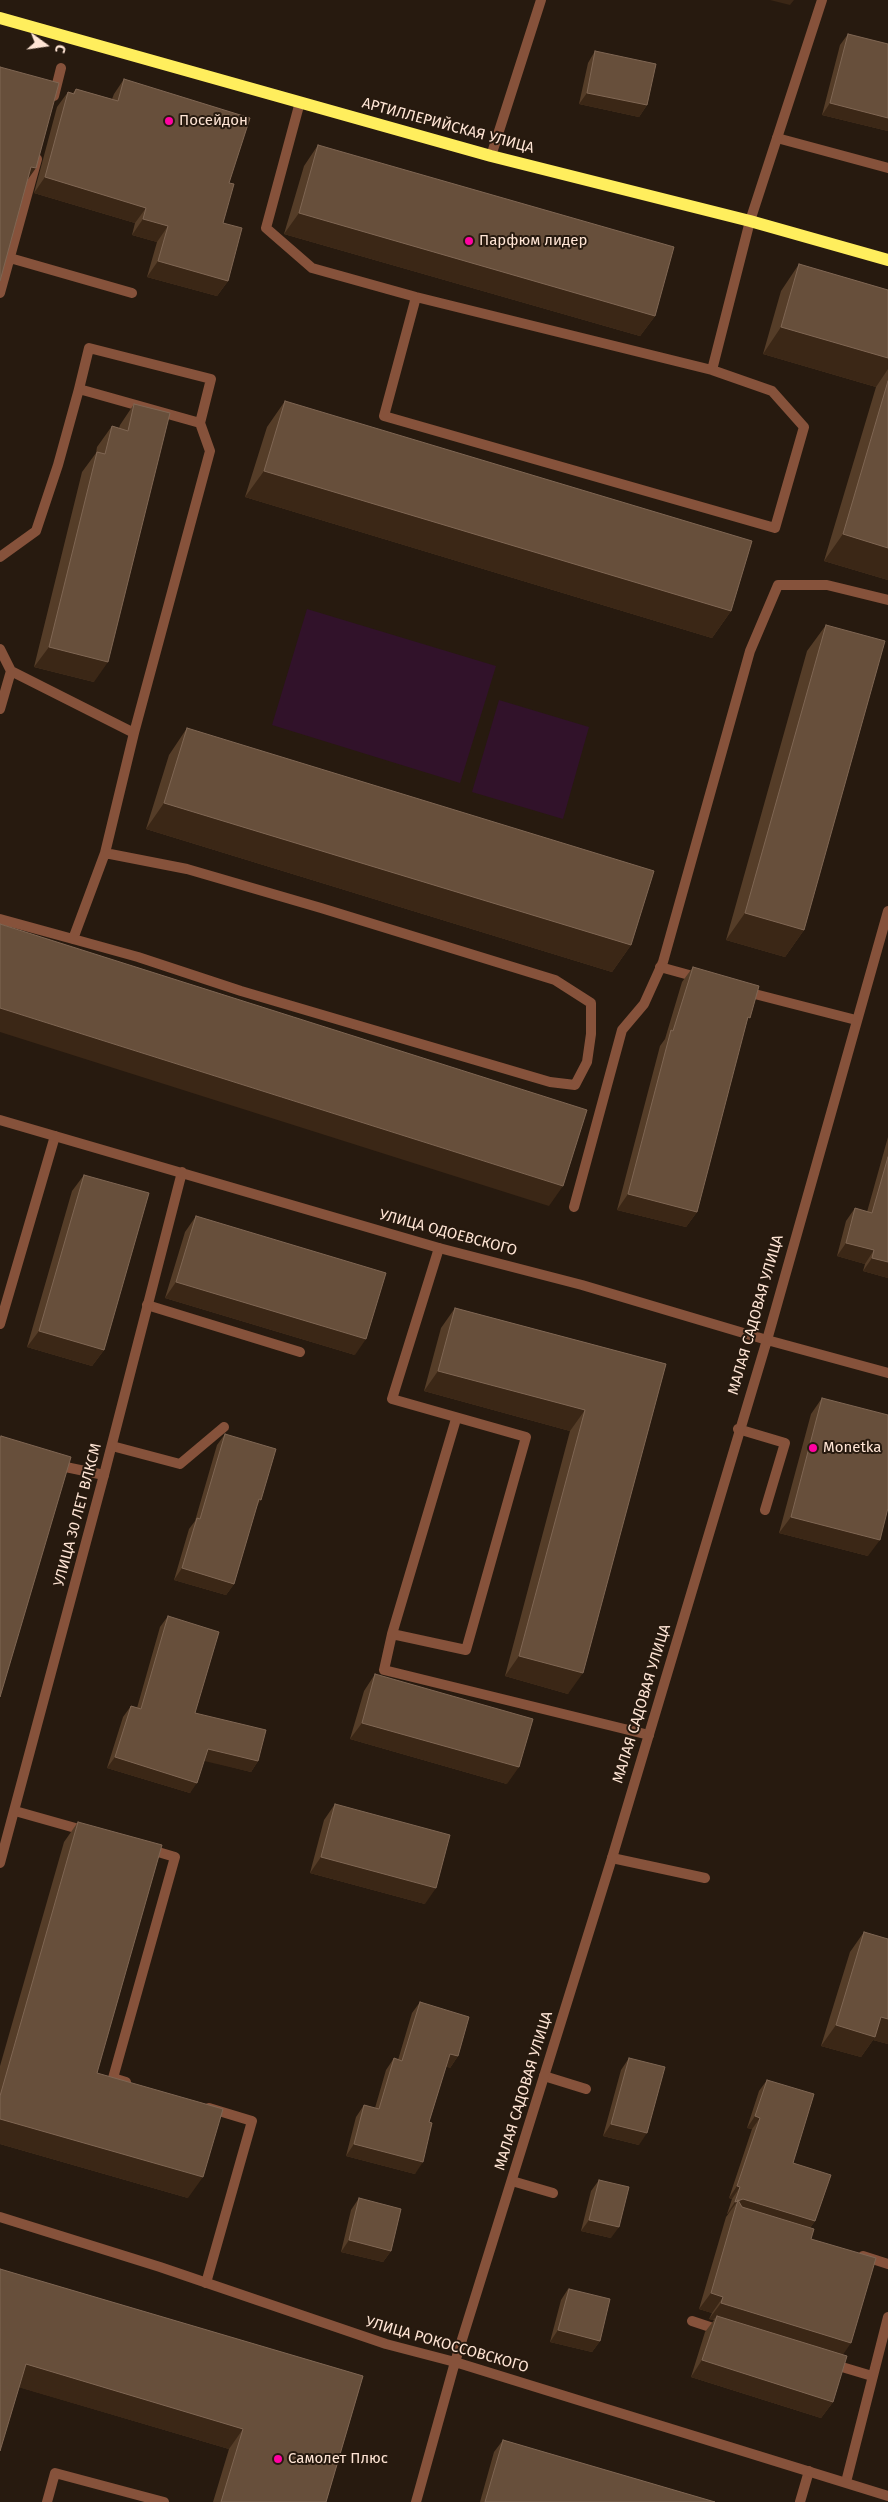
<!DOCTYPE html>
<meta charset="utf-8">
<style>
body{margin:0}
#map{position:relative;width:888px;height:2502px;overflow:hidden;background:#271a0f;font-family:"Fira Sans",sans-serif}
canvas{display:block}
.north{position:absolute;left:20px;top:20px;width:50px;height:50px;-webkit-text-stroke:4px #271a0f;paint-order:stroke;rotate:104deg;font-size:14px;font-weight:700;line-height:20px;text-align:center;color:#ffe5d5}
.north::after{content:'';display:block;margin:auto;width:18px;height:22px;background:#ffe5d5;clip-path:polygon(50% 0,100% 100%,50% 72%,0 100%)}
</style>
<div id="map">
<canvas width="888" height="2502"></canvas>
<div class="north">С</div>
</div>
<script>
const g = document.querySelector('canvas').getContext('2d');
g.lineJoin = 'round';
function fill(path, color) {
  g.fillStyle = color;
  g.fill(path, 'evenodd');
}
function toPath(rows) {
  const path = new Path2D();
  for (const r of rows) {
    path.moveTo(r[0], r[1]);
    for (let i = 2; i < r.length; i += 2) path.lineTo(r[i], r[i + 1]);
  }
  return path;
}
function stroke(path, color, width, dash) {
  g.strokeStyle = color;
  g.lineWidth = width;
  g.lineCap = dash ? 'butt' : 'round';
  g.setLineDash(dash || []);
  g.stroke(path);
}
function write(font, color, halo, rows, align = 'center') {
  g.font = font + ' "Fira Sans",sans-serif';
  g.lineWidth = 4;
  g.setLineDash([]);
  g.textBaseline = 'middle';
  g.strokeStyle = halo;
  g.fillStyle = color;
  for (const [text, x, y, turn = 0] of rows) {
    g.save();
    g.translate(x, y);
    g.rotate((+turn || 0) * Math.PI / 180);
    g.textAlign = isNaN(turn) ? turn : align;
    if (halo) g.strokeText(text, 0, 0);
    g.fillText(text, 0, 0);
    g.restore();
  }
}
fill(toPath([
 [307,609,496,666,460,783,272,725],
 [499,700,589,727,563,819,472,792]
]), '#31122a');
stroke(toPath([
 [54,96,61,68],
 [300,102,266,228,312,268,416,297,712,370,772,391,804,427,775,528,384,416,416,297],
 [777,138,888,168],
 [10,258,132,293],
 [0,293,37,159],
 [712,370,750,221],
 [79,389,89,348,211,379,200,423],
 [0,557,36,531,58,465,79,389,200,423,210,451,134,733],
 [0,649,11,671,134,733,105,853],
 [0,709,11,671],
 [0,919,73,939,138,957,241,991,550,1082,575,1085,587,1062,591,1034,591,1003,555,980,321,908,187,869,105,853,73,939],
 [660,967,700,978],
 [743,991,856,1020],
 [574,1207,622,1030,644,1004,663,962,750,651,778,585,827,585,888,600],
 [439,1248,392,1399,526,1437,466,1650,392,1634,384,1670,649,1735],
 [147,1305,300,1352],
 [0,1324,55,1136],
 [738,1429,785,1443,765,1510],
 [112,1446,180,1464,224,1427],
 [56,1465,104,1475],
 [392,1634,456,1419],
 [15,1811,86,1831],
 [612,1858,705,1878],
 [544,2076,586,2089],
 [126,2082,113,2078,175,1857,148,1849],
 [512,2181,553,2193],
 [863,2256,888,2264],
 [206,2283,252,2121,209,2108],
 [692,2321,722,2331],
 [832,2364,872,2376],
 [846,2482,888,2317],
 [47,2502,55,2473,164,2502]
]), '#86523b', 10);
stroke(toPath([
 [491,156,541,0],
 [750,221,822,0],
 [0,1120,439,1248,582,1285,767,1340],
 [0,1863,104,1475,182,1172],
 [800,2502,809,2471]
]), '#86523b', 10);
stroke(toPath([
 [767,1340,888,1373],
 [0,2217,160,2267,386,2344,455,2362,888,2496],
 [416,2502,455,2362,612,1858,767,1340,888,911]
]), '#86523b', 10);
stroke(toPath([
 [0,18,491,156,750,221,888,260]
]), '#ffee5d', 12);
fill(toPath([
 [848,34,888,44,888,131,822,115,840,45],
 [595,51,647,105,639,117,579,104,588,63],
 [124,79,229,183,223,223,228,281,217,296,147,277,157,242,132,235,135,223,34,193,57,107,68,92,73,93,76,89,112,99,114,94],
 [318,145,655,316,640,336,284,234,304,166],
 [799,264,888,290,888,580,824,561,876,387,763,354,781,291],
 [285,401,731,611,712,638,245,497,267,427],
 [134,404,94,682,34,667,82,472,96,453,97,447,112,426,119,428,120,425],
 [826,625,804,930,785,957,726,940,807,651],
 [187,728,631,945,612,972,146,829,169,755],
 [693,967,697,1212,686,1227,617,1210,660,1046,665,1039,682,982],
 [888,1137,888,1278,863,1271,865,1264,837,1256,846,1221,855,1208,867,1212],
 [84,1175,104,1350,92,1366,27,1347,72,1191],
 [196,1216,355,1355,165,1298,185,1232],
 [455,1308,666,1364,568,1694,505,1676,570,1431,424,1391,441,1328],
 [822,1398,868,1556,779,1533,811,1414],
 [225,1434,256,1507,234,1584,226,1595,174,1580,189,1529,195,1521,217,1445],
 [168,1616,195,1713,258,1761,251,1772,204,1760,190,1793,107,1768,123,1717,131,1706,137,1708,160,1627],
 [375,1674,507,1784,350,1739,364,1691],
 [335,1804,425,1904,310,1873,324,1820],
 [78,1822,97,2073,188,2198,0,2144,0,2066,64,1842],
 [864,1932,888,1939,888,2044,873,2040,861,2057,821,2046,850,1952],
 [420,2002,458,2056,450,2068,446,2066,429,2122,415,2174,346,2156,356,2117,364,2105,375,2108,386,2070,394,2058,398,2060,412,2013],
 [629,2058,639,2145,603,2136,621,2070],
 [767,2080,793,2163,815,2221,810,2228,811,2239,843,2354,833,2402,821,2418,691,2377,705,2332,714,2320,709,2319,712,2313,699,2309,726,2217,729,2213,727,2214,732,2199,729,2198,752,2129,747,2128,759,2091],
 [599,2180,611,2238,581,2231,591,2191],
 [359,2198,391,2251,383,2262,341,2252,351,2210],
 [0,2269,363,2376,326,2502,213,2502,229,2449,19,2387],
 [568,2289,600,2341,592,2352,550,2342,561,2300],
 [503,2440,715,2502,480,2502,494,2452]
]), '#553d28');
fill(toPath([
 [770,0,794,0,790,5],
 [587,93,647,105,639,117,579,104],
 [830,103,888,118,888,131,822,115],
 [31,167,36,168,21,189],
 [45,177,146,208,135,223,34,193],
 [299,213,655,316,640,336,284,234],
 [143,219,168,226,157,242,132,235],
 [158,261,228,281,217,296,147,277],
 [781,327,888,358,888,369,876,387,763,354],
 [264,471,731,611,712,638,245,497],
 [843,534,888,548,888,580,824,561],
 [49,647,108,662,94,682,34,667],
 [164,803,631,945,612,972,146,829],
 [745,913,804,930,785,957,726,940],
 [0,1008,563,1186,549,1206,0,1032],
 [628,1194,697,1212,686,1227,617,1210],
 [846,1243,874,1250,865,1264,837,1256],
 [872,1258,888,1262,888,1278,863,1271],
 [176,1282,366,1339,355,1355,165,1298],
 [39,1331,104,1350,92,1366,27,1347],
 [438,1371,585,1410,570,1431,424,1391],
 [259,1499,261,1500,254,1511],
 [791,1517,880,1540,868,1556,779,1533],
 [182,1568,234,1584,226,1595,174,1580],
 [519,1656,583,1673,568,1694,505,1676],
 [362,1723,519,1767,507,1784,350,1739],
 [208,1749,258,1761,251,1772,200,1760],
 [115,1757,197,1783,190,1793,107,1768],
 [321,1857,436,1888,425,1904,310,1873],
 [881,2017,888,2019,888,2044,873,2040,861,2057,821,2046,836,2025],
 [450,2054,458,2056,450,2068,442,2065],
 [755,2116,760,2118,752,2129,747,2128],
 [0,2119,203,2177,188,2198,0,2144],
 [611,2124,647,2133,639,2145,603,2136],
 [354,2144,423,2162,415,2174,346,2156],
 [737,2186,740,2187,732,2199,729,2198],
 [743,2199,815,2221,807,2232,735,2211,737,2201],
 [735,2202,737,2202,729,2213,727,2214],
 [589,2220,619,2227,611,2238,581,2231],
 [349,2240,391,2251,383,2262,341,2252],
 [711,2293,723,2297,712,2313,699,2309],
 [721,2303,851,2343,840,2359,717,2316,713,2320,709,2319],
 [558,2330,600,2341,592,2352,550,2342],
 [702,2360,833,2402,821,2418,691,2377],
 [26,2364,243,2429,229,2449,11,2385]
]), '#3b2716');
const building = toPath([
 [848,34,888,44,888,118,830,103,848,34],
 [595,51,656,64,647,105,587,93,595,51],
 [0,67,59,83,36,168,31,167,0,281,0,67],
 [124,79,250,118,229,183,234,184,223,223,242,228,228,281,158,261,168,226,143,219,146,208,45,177,68,92,74,94,76,89,118,101,124,79],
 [318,145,674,247,655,316,299,213,318,145],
 [799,264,888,290,888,358,781,327,799,264],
 [888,381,888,548,843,534,888,381],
 [285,401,752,541,731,611,264,471,285,401],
 [134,404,170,413,108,662,49,647,97,452,105,454,112,426,128,431,134,404],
 [826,625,885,641,804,930,745,913,826,625],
 [187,728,654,871,631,945,164,803,187,728],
 [0,924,587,1110,563,1186,0,1008,0,924],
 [693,967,759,986,750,1018,748,1017,697,1212,628,1194,671,1030,673,1031,693,967],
 [888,1157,888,1262,872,1258,874,1250,846,1243,855,1208,872,1213,888,1157],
 [84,1175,149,1193,104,1350,39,1331,84,1175],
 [196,1216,386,1273,366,1339,176,1282,196,1216],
 [455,1308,666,1364,583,1673,519,1656,585,1410,438,1371,455,1308],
 [822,1398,888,1415,888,1508,880,1540,791,1517,822,1398],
 [225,1434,276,1449,261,1500,259,1499,234,1584,182,1568,197,1518,200,1519,225,1434],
 [1,1436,71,1457,0,1697,0,1438,1,1436],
 [168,1616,219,1632,195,1713,266,1730,258,1761,208,1749,197,1783,115,1757,131,1706,141,1709,168,1616],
 [375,1674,533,1719,519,1767,362,1723,375,1674],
 [335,1804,450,1835,436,1888,321,1857,335,1804],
 [78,1822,162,1845,97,2073,223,2109,203,2177,0,2119,0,2096,78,1822],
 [864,1932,888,1939,888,2019,881,2017,875,2037,836,2025,864,1932],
 [420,2002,469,2017,458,2056,450,2054,429,2122,432,2123,423,2162,354,2144,364,2105,379,2109,394,2058,402,2061,420,2002],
 [629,2058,665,2067,647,2133,611,2124,629,2058],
 [767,2080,814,2094,793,2163,831,2175,815,2221,743,2199,735,2202,740,2187,737,2186,760,2118,755,2116,767,2080],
 [599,2180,629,2187,619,2227,589,2220,599,2180],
 [359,2198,401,2209,391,2251,349,2240,359,2198],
 [738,2200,742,2207,814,2229,811,2239,876,2258,851,2343,721,2303,723,2297,711,2293,738,2200],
 [0,2269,363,2376,326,2502,221,2502,243,2429,26,2364,0,2451,0,2269],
 [569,2289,610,2299,600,2341,558,2330,569,2289],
 [717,2316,847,2356,833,2402,702,2360,717,2316],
 [503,2440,715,2502,485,2502,503,2440]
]);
fill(building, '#674f3b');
stroke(building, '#7f6653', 1);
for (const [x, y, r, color] of [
 [169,121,5,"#ff02a1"],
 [469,241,5,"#ff02a1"],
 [813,1448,5,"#ff02a1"],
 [278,2459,5,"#ff02a1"]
]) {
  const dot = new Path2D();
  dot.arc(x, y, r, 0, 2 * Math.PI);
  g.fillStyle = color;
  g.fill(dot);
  stroke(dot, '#271a0f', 2);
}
write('15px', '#ffe5d5', '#271a0f', [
 ["Посейдон",179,121],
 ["Парфюм лидер",479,241],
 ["Monetka",823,1448],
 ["Самолет Плюс",288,2459]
], 'left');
write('15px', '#ffe5d5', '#271a0f', [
 ["АРТИЛЛЕРИЙСКАЯ УЛИЦА",448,126,15],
 ["УЛИЦА ОДОЕВСКОГО",448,1233,15],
 ["МАЛАЯ САДОВАЯ УЛИЦА",756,1315,-74],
 ["УЛИЦА 30 ЛЕТ ВЛКСМ",78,1515,-75],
 ["МАЛАЯ САДОВАЯ УЛИЦА",642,1704,-73],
 ["МАЛАЯ САДОВАЯ УЛИЦА",524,2091,-73],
 ["УЛИЦА РОКОССОВСКОГО",447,2345,16]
]);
</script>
